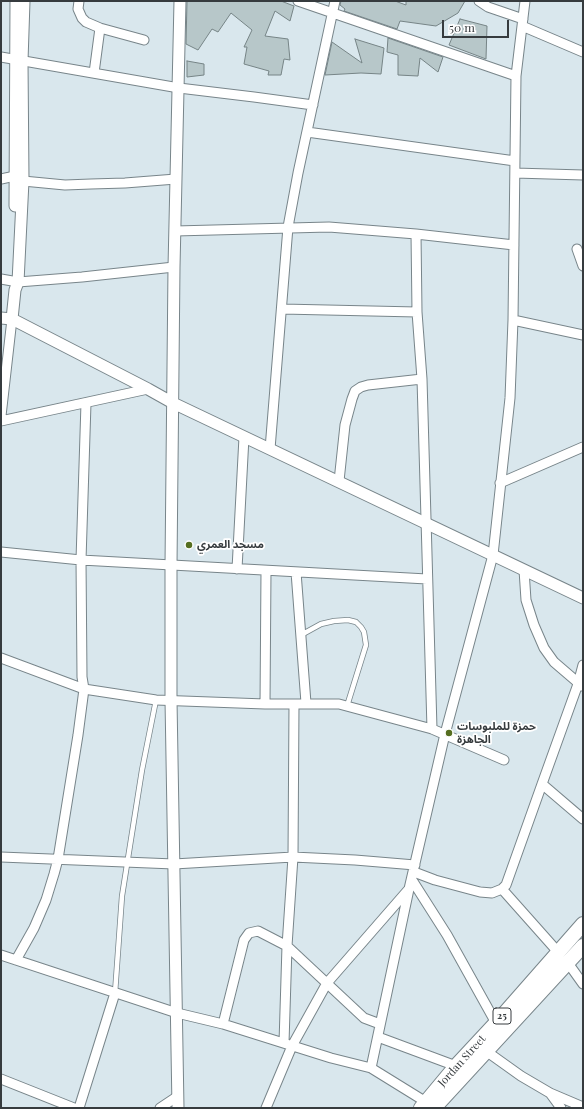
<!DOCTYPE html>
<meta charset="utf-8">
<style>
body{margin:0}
#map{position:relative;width:584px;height:1109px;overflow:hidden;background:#d9e7ed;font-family:"Playfair Display",serif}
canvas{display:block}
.frame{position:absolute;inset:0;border:2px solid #363b3e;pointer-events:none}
.scale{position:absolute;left:442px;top:20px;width:67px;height:18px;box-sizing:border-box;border:2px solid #363b3e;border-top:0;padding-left:5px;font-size:12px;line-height:14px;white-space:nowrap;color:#363b3e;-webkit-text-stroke:3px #fff;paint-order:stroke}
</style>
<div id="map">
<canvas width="584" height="1109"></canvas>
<div class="frame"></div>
<div class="scale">50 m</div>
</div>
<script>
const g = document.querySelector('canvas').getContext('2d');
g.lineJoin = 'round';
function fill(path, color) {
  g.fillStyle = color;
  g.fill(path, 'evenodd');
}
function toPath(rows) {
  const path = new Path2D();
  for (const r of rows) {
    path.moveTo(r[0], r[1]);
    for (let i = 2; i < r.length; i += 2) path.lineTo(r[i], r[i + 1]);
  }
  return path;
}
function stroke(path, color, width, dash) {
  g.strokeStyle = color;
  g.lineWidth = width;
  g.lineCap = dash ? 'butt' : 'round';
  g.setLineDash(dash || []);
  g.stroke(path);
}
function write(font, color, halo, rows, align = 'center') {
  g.font = font + ' "Playfair Display","Noto Sans Arabic",serif';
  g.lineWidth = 3.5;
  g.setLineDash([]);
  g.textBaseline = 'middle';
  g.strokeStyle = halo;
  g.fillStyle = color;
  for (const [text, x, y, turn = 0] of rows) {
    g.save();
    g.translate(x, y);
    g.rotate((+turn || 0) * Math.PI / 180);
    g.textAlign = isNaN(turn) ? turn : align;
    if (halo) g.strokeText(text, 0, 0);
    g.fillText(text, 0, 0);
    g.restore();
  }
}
const building = toPath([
 [187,1,281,1,294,6,290,21,275,11,265,36,288,39,290,60,284,59,281,75,268,75,269,71,244,64,247,47,244,47,252,30,231,13,218,32,212,29,198,50,186,44,187,1],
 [341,1,395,1,406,5,406,1,465,1,458,13,436,26,400,21,397,29,344,11,345,9,340,5,341,1],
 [460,19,487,26,486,59,449,45,460,19],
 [388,38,443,57,438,72,420,58,418,76,398,75,398,55,387,52,388,38],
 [355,39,384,48,381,74,361,73,325,75,332,42,362,63,355,39],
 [187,61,204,64,204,75,187,77,187,61]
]);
fill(building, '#b7c7c9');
stroke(building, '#768486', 1);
const service = toPath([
 [301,635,321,624,334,621,348,620,356,622,361,627,364,632,366,645,347,706],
 [115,993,122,896,142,770,156,700]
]);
const minor = toPath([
 [79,1,78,9,82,18,86,22,100,28,144,40],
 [298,1,516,76],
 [479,1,488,7,523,19],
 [522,26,583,52],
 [1,57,179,88,254,97,313,105],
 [94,73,100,28],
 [307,132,515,161],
 [515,173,583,175],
 [1,179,15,176],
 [23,181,65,185,91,184,125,183,176,179],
 [175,231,329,227,416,234,514,245],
 [416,234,417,312,422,379,432,729],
 [577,249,583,266],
 [1,279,18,282,82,277,174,267],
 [282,309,417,312],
 [513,320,583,335],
 [1,416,12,319],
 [1,421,148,389],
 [270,449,288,227,298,173,335,1],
 [339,481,345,425,352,399,355,391,361,387,368,385,422,379],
 [500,483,583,447],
 [1,552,81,560,427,579],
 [237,569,244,437],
 [524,570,526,600,534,625,544,648,554,662,582,686],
 [296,572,306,703],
 [1,658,84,689,156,700,265,704,339,704,432,729,504,760],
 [265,704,266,571],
 [542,784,583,819],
 [1,857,174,864,293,857,355,860,415,865],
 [414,872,435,880,480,892,492,893,502,889,506,885,542,784,578,684,583,665],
 [412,880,447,935,496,1023],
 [502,889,558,952],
 [1,955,177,1013,223,1024,331,1058,371,1068,426,1102],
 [16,960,34,928,46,900,54,874,58,859,78,735,84,689,82,677,81,560,86,403],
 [568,963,583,984],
 [223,1024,244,940,249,933,258,931,287,946,364,1018,380,1024],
 [378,1037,456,1066],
 [284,1043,287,946,293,857,294,704],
 [486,1051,521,1076,550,1093,583,1107],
 [371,1068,409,889,445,734,493,555,510,398,513,320,516,76,525,1],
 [1,1079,74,1108],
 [550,1093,561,1108],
 [79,1108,115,993],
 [160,1108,178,1096],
 [266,1108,292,1046,327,983,408,890]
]);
const tertiary = toPath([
 [15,206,16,1],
 [1,318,12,319,148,389,173,403,583,598],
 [12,319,15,290,18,282,23,181,22,61,24,1],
 [178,1108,171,700,171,565,174,267,180,1]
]);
const trunk = toPath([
 [421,1108,456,1066,496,1023,583,924],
 [434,1108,583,946]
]);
stroke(service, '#78858a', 6);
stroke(minor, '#78858a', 11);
stroke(tertiary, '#78858a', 13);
stroke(trunk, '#78858a', 16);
stroke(service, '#fff', 4.5);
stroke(minor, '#fff', 9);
stroke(tertiary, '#fff', 11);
stroke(trunk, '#fff', 14);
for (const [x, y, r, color] of [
 [189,545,4,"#556e20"],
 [449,733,4,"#556e20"]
]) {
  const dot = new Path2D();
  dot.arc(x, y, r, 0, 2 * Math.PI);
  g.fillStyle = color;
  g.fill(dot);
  stroke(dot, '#fff', 1.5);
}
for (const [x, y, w] of [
 [502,1016,18]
]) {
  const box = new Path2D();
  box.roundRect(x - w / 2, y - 8, w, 16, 3);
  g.fillStyle = '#fff';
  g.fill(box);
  stroke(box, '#363b3e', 1);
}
write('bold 10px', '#363b3e', null, [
 ["25",502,1016]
]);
write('bold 11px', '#363b3e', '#fff', [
 ["مسجد العمري",197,545],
 ["حمزة للملبوسات",457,727],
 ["الجاهزة",457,740]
], 'left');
write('11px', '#363b3e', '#fff', [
 ["Jordan Street",462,1061,-48]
]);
</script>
